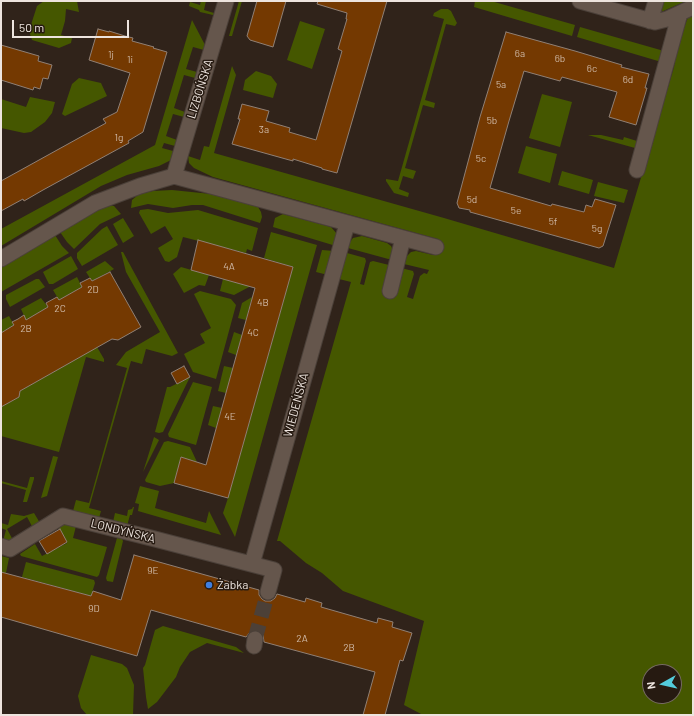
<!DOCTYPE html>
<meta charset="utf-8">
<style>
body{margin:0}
#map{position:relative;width:694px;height:716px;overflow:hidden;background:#30231a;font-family:Barlow,sans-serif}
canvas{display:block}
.frame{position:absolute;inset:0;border:2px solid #ede4de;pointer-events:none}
.north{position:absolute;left:642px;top:664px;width:40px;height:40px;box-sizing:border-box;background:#261a11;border:1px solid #766b63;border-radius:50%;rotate:262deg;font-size:11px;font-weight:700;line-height:16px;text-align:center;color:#ede4de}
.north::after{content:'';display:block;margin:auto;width:14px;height:18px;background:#53cbdb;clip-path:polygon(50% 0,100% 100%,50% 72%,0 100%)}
.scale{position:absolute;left:12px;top:20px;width:117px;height:18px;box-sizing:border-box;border:2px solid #ede4de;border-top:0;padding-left:5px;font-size:12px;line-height:14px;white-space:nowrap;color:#ede4de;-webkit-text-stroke:3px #261a11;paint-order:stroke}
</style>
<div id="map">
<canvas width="694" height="716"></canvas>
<div class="frame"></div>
<div class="north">N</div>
<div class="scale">50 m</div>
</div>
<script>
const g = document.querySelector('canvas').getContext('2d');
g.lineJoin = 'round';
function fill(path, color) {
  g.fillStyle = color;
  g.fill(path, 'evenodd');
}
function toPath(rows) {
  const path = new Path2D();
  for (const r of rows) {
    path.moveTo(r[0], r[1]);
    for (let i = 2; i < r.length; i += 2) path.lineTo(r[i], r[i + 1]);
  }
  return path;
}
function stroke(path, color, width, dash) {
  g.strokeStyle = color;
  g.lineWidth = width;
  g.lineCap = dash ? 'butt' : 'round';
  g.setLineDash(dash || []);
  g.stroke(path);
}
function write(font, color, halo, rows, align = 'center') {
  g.font = font + ' Barlow,sans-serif';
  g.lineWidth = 3;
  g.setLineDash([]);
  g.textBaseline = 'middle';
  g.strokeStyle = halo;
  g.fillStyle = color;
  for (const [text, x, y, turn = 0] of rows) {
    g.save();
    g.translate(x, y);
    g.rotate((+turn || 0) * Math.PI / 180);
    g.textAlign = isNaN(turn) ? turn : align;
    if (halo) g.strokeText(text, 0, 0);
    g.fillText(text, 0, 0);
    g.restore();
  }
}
fill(toPath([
 [44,1,77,1,79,12,66,9,65,21,61,35,72,38,71,43,59,48,32,40,29,31,37,6],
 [201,1,206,1,204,10,214,13,213,15,200,12,199,10,189,6,190,2,200,5],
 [239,1,242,1,232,36,229,36],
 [475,1,491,1,575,25,572,36,474,7],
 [663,1,686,1,661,12],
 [441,9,448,9,451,11,457,23,455,26,446,24,425,100,435,103,434,108,423,105,405,168,416,171,413,179,403,176,399,189,409,193,408,197,394,193,386,181,386,179,398,181,444,19,433,16,434,13],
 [693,14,693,715,423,715,404,705,424,621,343,591,322,573,306,563,280,541,277,541,351,282,339,279,347,253,365,258,366,261,360,284,364,285,370,262,373,261,413,271,414,274,407,297,413,299,420,276,424,273,427,274,429,270,404,264,407,256,411,252,416,251,433,255,438,239,213,177,194,168,189,163,188,156,200,160,204,146,209,147,232,66,236,75,214,153,444,218,614,268,674,67,676,50,688,17],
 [650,672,674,672,674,696,650,696],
 [192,20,205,45,204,50,193,47,186,69,197,72,195,78,184,75,174,108,185,112,184,117,173,114,166,136,177,140,175,146,164,143,162,148,173,151,171,160,159,166,127,175,101,186,1,246,1,229,155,145],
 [300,21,325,29,312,69,287,60],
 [580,27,664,51,662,60,658,61,577,37],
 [256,71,271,76,277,84,273,98,243,90,245,80],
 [79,78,101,83,107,96,65,116,62,114,72,84],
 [542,94,572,102,560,147,529,138],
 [30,97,55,102,52,113,45,122,31,132,24,133,1,128,1,99,26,107],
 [588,135,601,135,623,140,624,137,637,141,638,142,632,160,635,148],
 [526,146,557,154,550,183,518,173],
 [562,171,593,180,589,194,558,185],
 [598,182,628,190,624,203,594,196],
 [172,190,211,194,251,204,258,207,261,212,262,217,260,223,203,205,192,205,173,208,148,204,131,208,132,200,139,194,153,191],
 [107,205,114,206,121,214,100,224,74,249,67,242,60,232,96,210],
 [148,209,168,213,198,210,258,228,252,251,247,249,246,253,183,237,177,257,169,262,165,261,158,248,173,239,165,226,151,234,139,213,140,210],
 [283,214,331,227,337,234,336,246,273,227,275,218],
 [123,218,134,236,123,243,113,224],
 [107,226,118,245,82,266,77,258,77,253,102,229],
 [271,232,317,245,235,537,223,513,228,498,293,267,264,258],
 [55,235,62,246,69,253,1,292,1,266],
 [362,236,387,243,391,246,393,250,392,260,348,248,350,242,353,238],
 [322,250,334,251,328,275,316,272],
 [121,252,123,252,178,353,172,356,146,349,142,364,131,361,89,508,101,511,99,518,73,511,76,500,89,503,127,368,116,365,126,352,160,332,126,272],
 [71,256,78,269,53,284,49,284,43,272],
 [105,261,114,269,92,281,86,272],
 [181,267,209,275,205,286,199,285,184,293,173,274],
 [77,277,82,287,59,300,53,290],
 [36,279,39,279,45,287,10,307,6,299,6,295],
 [223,279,251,286,234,295,220,291],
 [200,291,231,299,236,305,216,379,193,372,184,354,205,343,200,334,211,328,194,294],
 [252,297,246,320,238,318,242,303],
 [41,298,48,307,26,320,21,309],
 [9,316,14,325,1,333,1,320],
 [234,332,242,335,236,355,228,352],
 [97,347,104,359,104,362,86,357,59,452,1,436,1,407,19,397,20,391],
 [224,366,233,368,226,393,218,391],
 [190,377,163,432,159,433,155,432,167,387,170,387],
 [193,382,212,387,196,445,169,437,168,434],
 [213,406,222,408,216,428,208,425],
 [154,437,159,440,143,472],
 [168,441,190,447,197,462,181,457,174,483,160,486,146,482,145,480,164,442],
 [53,456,58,457,47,496,41,498],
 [30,477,34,477,34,479,27,502,23,502,26,490,1,483,1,481,27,488],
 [140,486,159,491,155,508,206,523,209,511,221,535,138,511,139,504,135,503],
 [133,507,134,507,132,515,130,515,127,526,113,522,115,513,127,516,128,510,132,509],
 [34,513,40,523,33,528,27,517,7,529,13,540,9,542,3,541,6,530,1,528,1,523,8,525,11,514,24,516],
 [64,522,76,526,73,538,107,547,99,575,97,577,21,556,20,554,35,544,42,556,67,543,58,526],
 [117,538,122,539,123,541,113,582,107,581,106,578],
 [1,556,9,558,6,573,1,572],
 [26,562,94,580,95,583,91,596,22,577],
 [163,626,236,647,244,653,207,643,190,652,180,667,176,677,157,702,148,709,146,697,143,668,145,665,155,630],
 [91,655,122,664,127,668,134,685,133,715,87,715,81,708,78,696]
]), '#455700');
const building = toPath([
 [257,1,286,1,273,47,250,40,247,36,257,1],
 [318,1,387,1,337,173,322,169,322,168,293,159,293,161,232,144,240,119,238,119,242,104,269,111,266,121,290,128,289,132,316,140,342,51,338,49,347,19,346,19,347,13,317,4,318,1],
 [98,29,109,32,109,31,125,36,133,38,132,41,154,47,153,48,167,52,143,132,128,141,129,143,43,190,24,201,23,199,1,211,1,181,106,123,103,119,117,112,130,73,89,60,98,29],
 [506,32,575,51,622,65,621,67,649,74,645,88,647,88,636,125,609,117,617,92,562,77,560,81,524,71,509,121,490,188,551,206,552,204,584,212,586,205,592,207,595,199,616,205,603,246,599,248,470,212,470,210,459,208,457,203,480,117,506,32],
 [1,45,39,56,38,61,52,65,48,79,43,78,40,89,34,87,33,90,1,80,1,45],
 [198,240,293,267,228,498,174,483,181,457,206,465,255,288,191,270,198,240],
 [110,272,141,327,118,340,112,339,20,391,19,397,1,407,1,333,14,325,12,322,18,319,24,315,26,320,48,307,46,303,57,297,59,300,82,287,80,283,90,278,92,281,110,272],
 [184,366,190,377,177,384,171,373,184,366],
 [60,529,67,542,47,554,39,541,60,529],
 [134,555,259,590,259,595,262,599,265,601,271,601,275,598,277,594,305,602,306,598,322,603,321,607,377,623,378,618,393,622,392,627,412,633,403,661,400,660,385,715,363,715,375,672,264,642,263,635,260,632,257,630,251,631,246,637,151,610,137,656,1,617,1,572,91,596,93,591,121,600,134,555]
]);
fill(building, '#743901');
stroke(building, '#908075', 1);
stroke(toPath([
 [255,639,268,592]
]), '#4c4037', 15, [15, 8]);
const street = toPath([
 [580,1,655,22,667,19,693,7],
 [650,21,656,1],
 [637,170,680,13],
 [174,176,226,1],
 [1,259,95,203,140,186,174,176,436,247],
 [390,291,403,238],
 [1,546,10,549,63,516,151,538,274,570,268,592],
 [252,564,347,224],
 [254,646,255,639]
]);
stroke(street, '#4b4039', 17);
stroke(street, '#65564c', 15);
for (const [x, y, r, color] of [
 [209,585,4,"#3f7fe0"]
]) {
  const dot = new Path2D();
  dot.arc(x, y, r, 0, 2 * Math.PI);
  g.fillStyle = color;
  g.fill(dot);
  stroke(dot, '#261a11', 1.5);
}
write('10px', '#cfb9a7', null, [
 ["6a",520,54],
 ["1j",111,55],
 ["6b",560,59],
 ["1i",130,60],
 ["6c",592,69],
 ["6d",628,80],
 ["5a",501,85],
 ["5b",492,121],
 ["3a",264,130],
 ["1g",119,138],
 ["5c",481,159],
 ["5d",472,200],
 ["5e",516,211],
 ["5f",553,222],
 ["5g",597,229],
 ["4A",229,267],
 ["2D",93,290],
 ["4B",263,303],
 ["2C",60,309],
 ["2B",26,329],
 ["4C",253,333],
 ["4E",230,417],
 ["9E",153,571],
 ["9D",94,609],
 ["2A",302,639],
 ["2B",349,648]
]);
write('12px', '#ede4de', '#261a11', [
 ["LIZBOŃSKA",200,89,-73],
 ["WIEDEŃSKA",296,405,-75],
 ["LONDYŃSKA",123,531,14]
]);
write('12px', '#ede4de', '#261a11', [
 ["Żabka",217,585]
], 'left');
</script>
